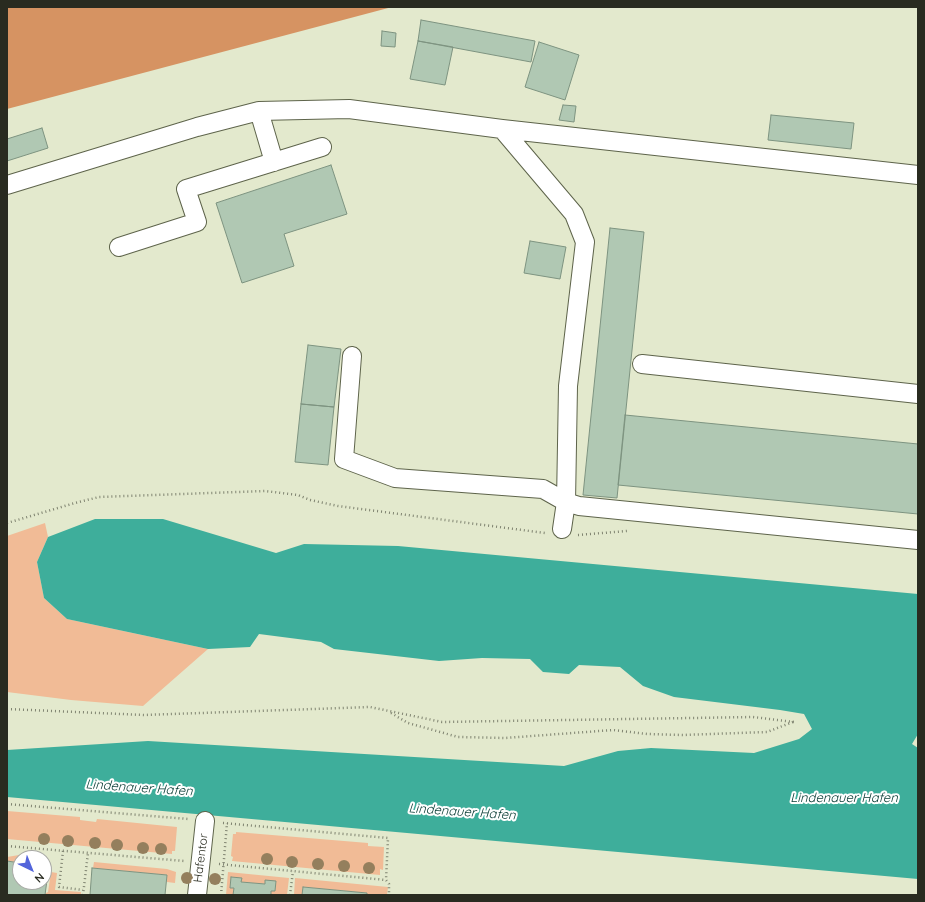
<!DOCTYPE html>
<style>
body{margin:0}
#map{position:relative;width:925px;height:902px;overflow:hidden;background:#e3e9cd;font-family:Quicksand,sans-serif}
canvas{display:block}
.frame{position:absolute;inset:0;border:8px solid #292b20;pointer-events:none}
.north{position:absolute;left:12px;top:850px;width:40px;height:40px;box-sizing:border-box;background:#fff;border:1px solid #a9aaa6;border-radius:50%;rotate:137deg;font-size:11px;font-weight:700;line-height:16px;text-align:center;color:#292b20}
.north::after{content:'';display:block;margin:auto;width:14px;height:18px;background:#5365db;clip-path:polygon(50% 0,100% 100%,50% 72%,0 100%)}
</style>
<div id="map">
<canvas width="925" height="902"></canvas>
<div class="frame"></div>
<div class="north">N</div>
</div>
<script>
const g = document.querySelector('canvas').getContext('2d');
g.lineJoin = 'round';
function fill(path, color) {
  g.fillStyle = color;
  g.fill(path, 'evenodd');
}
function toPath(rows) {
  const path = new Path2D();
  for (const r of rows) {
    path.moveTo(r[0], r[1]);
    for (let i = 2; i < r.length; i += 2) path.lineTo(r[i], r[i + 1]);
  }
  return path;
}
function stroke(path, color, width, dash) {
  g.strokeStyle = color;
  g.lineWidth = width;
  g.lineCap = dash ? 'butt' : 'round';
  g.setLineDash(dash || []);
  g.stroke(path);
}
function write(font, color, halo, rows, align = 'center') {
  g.font = font + ' Quicksand,sans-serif';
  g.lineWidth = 4;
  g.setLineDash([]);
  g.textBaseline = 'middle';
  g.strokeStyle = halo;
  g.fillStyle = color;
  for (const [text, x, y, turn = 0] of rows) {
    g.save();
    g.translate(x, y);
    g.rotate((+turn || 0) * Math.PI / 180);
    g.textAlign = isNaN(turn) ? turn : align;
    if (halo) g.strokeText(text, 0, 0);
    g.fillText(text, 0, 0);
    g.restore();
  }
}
fill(toPath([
 [45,523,48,537,37,562,44,598,67,619,208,649,143,706,71,700,7,692,7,536],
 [7,811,80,817,80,820,96,822,97,819,177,827,175,851,172,851,172,854,7,839],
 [236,832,368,843,368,846,384,847,383,870,380,869,380,875,232,861,233,857,231,856,233,834,236,834],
 [19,855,43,858,20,858,20,863,7,861,7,857],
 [94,862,167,869,176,872,175,883,167,882,167,875,93,868],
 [51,872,57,873,55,890,81,892,81,895,45,895,46,893,48,892],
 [228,872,289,878,287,895,271,895,271,891,275,891,276,881,265,884,241,882,241,878,231,877,230,888,234,888,233,895,226,895],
 [295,878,388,887,387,895,367,895,367,893,303,887,302,895,294,895]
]), '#f1bb96');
fill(toPath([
 [7,7,392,7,7,109]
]), '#d69362');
fill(toPath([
 [95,519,163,519,276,553,304,544,398,546,918,594,918,734,912,744,918,748,918,879,7,797,7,750,148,741,564,766,618,751,651,748,754,753,799,739,812,729,804,714,780,710,674,697,643,686,620,667,579,665,569,674,543,672,530,659,482,658,439,661,334,649,321,642,259,634,250,647,208,649,67,619,44,598,37,562,48,537]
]), '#3eae9b');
const building = toPath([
 [421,20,535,41,531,62,418,41,421,20],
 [382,31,396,33,395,47,381,46,382,31],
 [418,41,453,47,445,85,410,79,418,41],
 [539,42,579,55,565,100,525,87,539,42],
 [563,105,576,106,574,122,559,120,563,105],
 [771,115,854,123,851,149,768,140,771,115],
 [42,128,48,148,7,161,7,139,42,128],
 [331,165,347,214,284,234,294,266,242,283,216,203,331,165],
 [610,228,644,232,617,498,583,495,610,228],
 [530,241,566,247,560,279,524,273,530,241],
 [308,345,341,349,334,407,301,404,308,345],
 [301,404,334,407,328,465,295,462,301,404],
 [625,415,918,444,918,514,618,485,625,415],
 [7,861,20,863,20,882,44,882,44,865,49,865,45,895,7,895,7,861],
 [92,868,167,875,165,895,90,895,92,868],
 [231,877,242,878,241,882,265,884,265,880,276,881,275,891,271,891,271,895,233,895,234,888,230,888,231,877],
 [303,887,367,893,367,895,302,895,303,887]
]);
fill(building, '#b0c8b3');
stroke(building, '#7d9380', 1);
const minor = toPath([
 [259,111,274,162],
 [502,129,574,214,585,242,568,386,566,502,562,529],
 [7,185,197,127,259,111,349,109,502,129,918,175],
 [119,247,197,222,186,189,322,147],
 [352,356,344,459,395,478,543,489,566,502,579,506,918,540],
 [642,364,918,394],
 [197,895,205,821]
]);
stroke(minor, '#5e644b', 20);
stroke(toPath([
 [7,523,75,503,99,497,265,491,298,495,310,500,338,506,545,533],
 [578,535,627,531],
 [7,709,144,715,370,707,442,722,753,717,794,722],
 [391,713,408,723,458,737,505,738,613,730,647,734,683,735,767,732,793,722],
 [7,804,188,819],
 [223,823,388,838,386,880,389,884,389,895],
 [7,846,184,861],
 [63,851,59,887,83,890],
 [219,864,386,880],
 [83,895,88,853],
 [221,895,227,823],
 [290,895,293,871]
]), '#7f8370', 2.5, [1, 3]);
stroke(minor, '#fff', 18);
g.fillStyle = '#947f5d';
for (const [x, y] of [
 [44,839],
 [68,841],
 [95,843],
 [117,845],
 [143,848],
 [161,849],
 [267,859],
 [292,862],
 [318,864],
 [344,866],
 [369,868],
 [187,878],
 [215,879]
]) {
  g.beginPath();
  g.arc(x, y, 6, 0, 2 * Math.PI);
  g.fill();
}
write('12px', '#292b20', '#fff', [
 ["Hafentor",201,858,-83]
]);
write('italic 13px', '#02372f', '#fff', [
 ["Lindenauer Hafen",139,788,4],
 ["Lindenauer Hafen",844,798],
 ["Lindenauer Hafen",462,812,4]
]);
</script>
